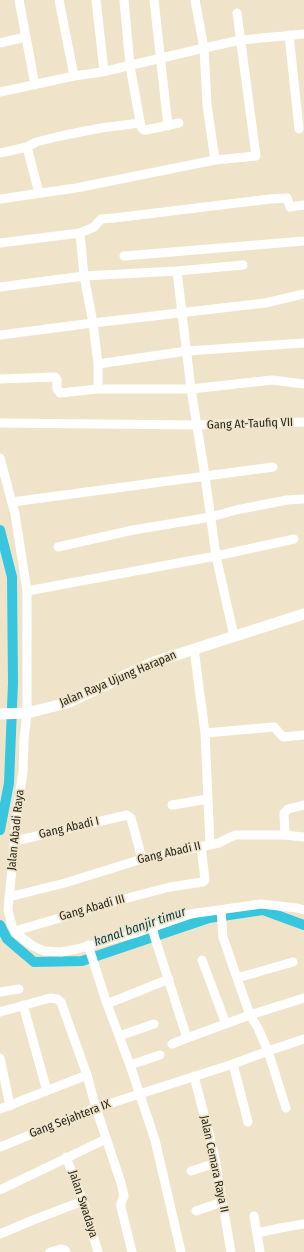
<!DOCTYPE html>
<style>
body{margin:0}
canvas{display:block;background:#efe4c9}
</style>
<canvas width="304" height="1252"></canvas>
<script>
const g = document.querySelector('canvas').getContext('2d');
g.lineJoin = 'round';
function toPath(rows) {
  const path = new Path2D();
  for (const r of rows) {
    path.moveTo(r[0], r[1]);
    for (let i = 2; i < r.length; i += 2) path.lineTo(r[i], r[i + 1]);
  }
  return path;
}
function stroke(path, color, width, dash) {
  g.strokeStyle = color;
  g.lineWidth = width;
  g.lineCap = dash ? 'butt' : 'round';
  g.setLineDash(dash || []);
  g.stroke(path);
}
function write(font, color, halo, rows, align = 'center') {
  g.font = font + ' "Fira Sans Condensed",sans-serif';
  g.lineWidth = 3.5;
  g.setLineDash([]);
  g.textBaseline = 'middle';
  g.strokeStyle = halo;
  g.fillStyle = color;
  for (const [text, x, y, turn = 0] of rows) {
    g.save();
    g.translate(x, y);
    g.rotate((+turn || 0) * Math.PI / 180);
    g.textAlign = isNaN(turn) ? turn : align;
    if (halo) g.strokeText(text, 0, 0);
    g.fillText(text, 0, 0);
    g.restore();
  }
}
stroke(toPath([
 [0,530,12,577,13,683,9,783,0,830],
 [0,925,7,939,34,962,82,961,209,918,263,910,304,925]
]), '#38c6df', 10);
stroke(toPath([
 [19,0,35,85],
 [59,0,74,76],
 [96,0,104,71],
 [124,0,130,66,141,127,144,130,146,130,179,123],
 [154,0,168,126],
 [195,0,204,48,207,105,215,160],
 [289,35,299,129],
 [0,43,25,37],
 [0,92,74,76,102,72,204,48,241,40,304,34],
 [27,147,39,193],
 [0,153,27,147,36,142,65,135,101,128,140,123],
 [0,199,76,188,215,160,256,156,237,13],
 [80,233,84,276,93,323,98,364,98,389],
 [0,243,80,233,94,227,101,219,114,218,270,199,287,198,290,207,304,205],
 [124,256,304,241],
 [177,271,191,389,205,476,216,556,234,636],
 [0,287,84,276,177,271,243,265],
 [0,335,93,323,265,303,304,294],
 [98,364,187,351,304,343],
 [0,379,55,377,57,380,57,389,60,393,98,389,191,389,272,380,304,384],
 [0,423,197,425,304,422],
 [0,458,15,514,27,591,27,713,24,739,23,772,18,803,8,910,12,926,18,935,33,946,44,951,61,952,77,949,136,933,190,914,261,904,297,908,304,910],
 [12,502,273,467],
 [58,547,133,530,211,517,236,510,287,500,304,499],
 [27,591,216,556,294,539],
 [194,649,205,733,210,844],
 [205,733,274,727,283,737,304,735],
 [172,805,208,799],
 [285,835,304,837],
 [15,841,127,815,131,818,142,859],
 [9,897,65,883,142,859,219,843,230,837,236,835,285,835,284,813,288,809,304,805],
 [153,927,154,935,187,1038,250,1015,304,998],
 [15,931,135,896,170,887,203,882,205,880,201,846],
 [88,945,107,1004,130,1065,155,1140,181,1252],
 [202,960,226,1024],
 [237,978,293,962],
 [0,992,19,989],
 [107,1004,169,979],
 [23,1005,47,1091],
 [0,1012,50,998,57,999,61,1002,87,1075,96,1108,121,1183,124,1196,121,1203,121,1207,132,1252],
 [119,1036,154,1024],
 [172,1044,187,1038],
 [0,1058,10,1106],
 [233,1064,248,1122],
 [130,1065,160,1055],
 [194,1076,214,1153,231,1252],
 [286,1108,268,1051,304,1039],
 [0,1109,87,1075],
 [0,1147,96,1108,233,1064,268,1051,258,1028,250,1015,237,978,223,937,221,910],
 [66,1157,83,1201,98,1252],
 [191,1171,216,1163],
 [0,1190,106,1139],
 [196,1211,222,1202],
 [254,1216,260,1252],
 [257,1233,280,1228,304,1224],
 [0,1234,33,1220,83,1201],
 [50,1252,61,1249,65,1250,66,1252]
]), '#fff', 9);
stroke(toPath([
 [0,714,27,713,67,703,154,662,304,614]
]), '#fff', 11);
write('12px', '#2c281e', '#efe4c9', [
 ["Gang At-Taufiq VII",250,424,-2],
 ["Jalan Raya Ujung Harapan",118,679,-23],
 ["Gang Abadi I",69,828,-13],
 ["Jalan Abadi Raya",16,830,-84],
 ["Gang Abadi II",169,853,-13],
 ["Gang Abadi III",92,908,-16],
 ["Gang Sejahtera IX",70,1119,-21],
 ["Jalan Cemara Raya II",214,1164,78],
 ["Jalan Swadaya",83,1204,72]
]);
write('italic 13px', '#06454f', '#efe4c9', [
 ["kanal banjir timur",140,927,-19]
]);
</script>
